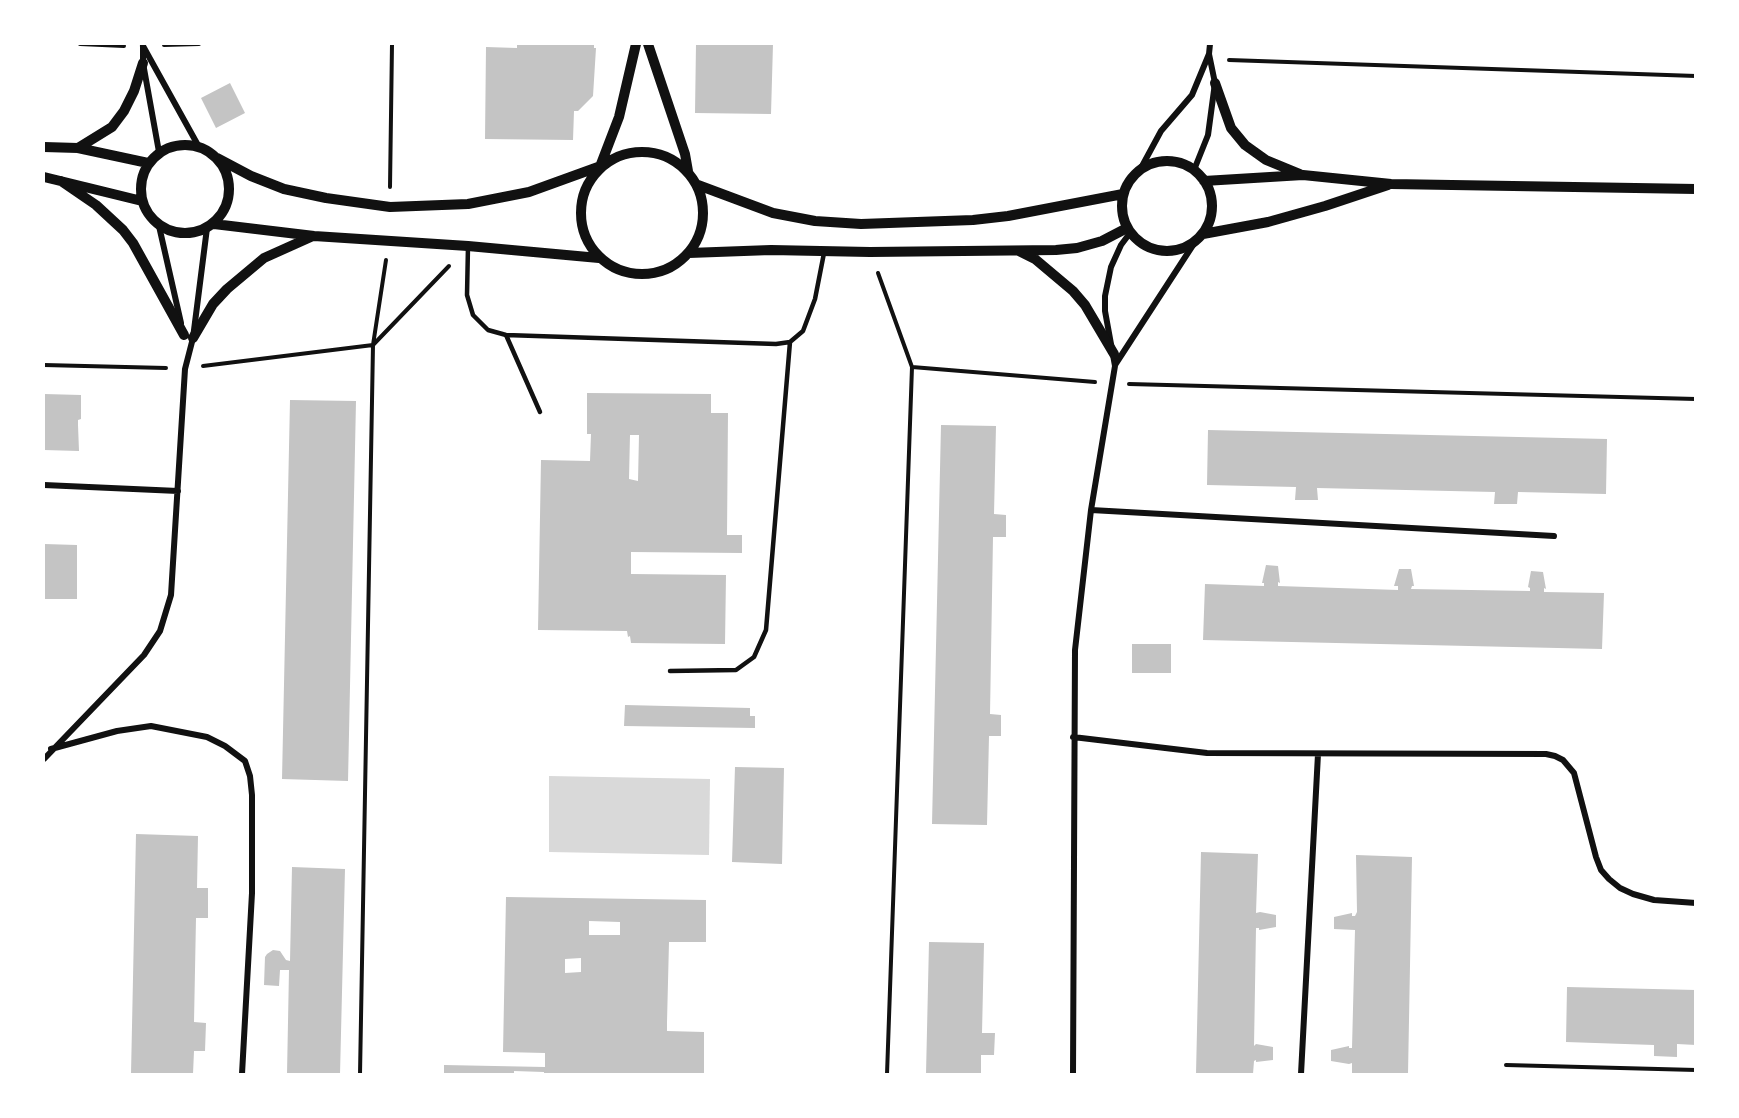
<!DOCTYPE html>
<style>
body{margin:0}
#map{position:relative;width:1739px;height:1118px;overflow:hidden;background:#fff;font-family:"PT Sans",sans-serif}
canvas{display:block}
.frame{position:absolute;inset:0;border:45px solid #fff;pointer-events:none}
</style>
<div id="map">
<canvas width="1739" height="1118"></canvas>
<div class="frame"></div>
</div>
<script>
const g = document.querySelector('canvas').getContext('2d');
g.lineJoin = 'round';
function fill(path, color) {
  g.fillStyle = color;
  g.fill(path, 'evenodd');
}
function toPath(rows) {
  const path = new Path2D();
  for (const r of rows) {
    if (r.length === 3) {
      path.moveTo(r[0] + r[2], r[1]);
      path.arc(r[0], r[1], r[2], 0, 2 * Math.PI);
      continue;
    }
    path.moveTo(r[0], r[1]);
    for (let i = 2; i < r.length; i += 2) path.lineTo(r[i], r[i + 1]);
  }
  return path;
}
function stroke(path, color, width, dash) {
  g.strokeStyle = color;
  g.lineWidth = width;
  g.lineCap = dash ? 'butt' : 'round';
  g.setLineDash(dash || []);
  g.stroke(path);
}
fill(toPath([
 [549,776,710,779,709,855,549,852]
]), '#d9d9d9');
fill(toPath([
 [517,44,594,44,594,48,596,48,593,96,578,111,574,111,573,140,485,139,486,47,517,48],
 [696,44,773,44,771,114,695,113],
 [230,83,245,113,216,128,201,98],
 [587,393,711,394,711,413,728,413,727,535,742,535,742,553,631,552,631,574,726,575,725,644,631,643,630,636,628,637,627,631,538,630,541,460,590,461,591,434,587,434],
 [630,435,639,435,638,481,629,479],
 [44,394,81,395,81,419,78,420,78,425,79,451,44,450],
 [290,400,356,401,348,781,282,779],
 [941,425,996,426,994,514,1006,515,1006,537,993,537,990,714,1001,715,1001,736,989,736,987,825,932,824],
 [1208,430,1607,439,1606,494,1518,492,1517,504,1494,504,1495,492,1317,488,1318,500,1295,500,1296,487,1207,485],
 [44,544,77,545,77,599,44,599],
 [1266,565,1278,566,1280,583,1278,582,1278,586,1398,590,1398,586,1394,586,1399,569,1411,569,1414,586,1412,586,1411,589,1530,591,1530,588,1528,587,1531,571,1543,572,1546,589,1544,588,1544,592,1604,593,1602,649,1203,640,1205,584,1264,586,1264,583,1262,583],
 [1132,644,1171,644,1171,673,1132,673],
 [625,705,750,708,750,716,755,716,755,728,624,726],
 [735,767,784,768,782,864,732,862],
 [136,834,198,836,197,888,208,888,208,918,196,918,194,1022,206,1023,205,1051,194,1051,193,1074,131,1074],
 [1201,852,1258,854,1256,913,1260,912,1276,915,1276,927,1259,930,1259,928,1256,928,1254,1046,1256,1044,1273,1047,1273,1060,1256,1062,1256,1060,1254,1061,1253,1074,1196,1074],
 [1356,855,1412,857,1408,1074,1352,1074,1352,1063,1349,1064,1331,1061,1331,1050,1349,1046,1349,1048,1352,1048,1355,930,1334,929,1334,917,1352,913,1352,916,1355,916,1357,912],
 [292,867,345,869,340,1074,287,1074,289,970,280,970,279,986,264,985,265,957,267,954,273,950,280,951,286,960,290,961],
 [506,897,706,900,706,942,669,942,667,1022,667,1031,704,1032,704,1074,544,1074,544,1072,514,1071,514,1074,444,1074,444,1065,545,1067,545,1053,503,1052],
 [589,921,620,922,620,935,589,935],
 [581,958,581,972,565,973,565,959],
 [929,942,984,943,982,1033,995,1033,994,1055,981,1055,981,1074,926,1074],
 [1567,987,1696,990,1696,1045,1677,1044,1677,1057,1654,1056,1654,1045,1566,1042]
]), '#c4c4c4');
stroke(toPath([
 [80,44,124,46],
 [164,45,199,44],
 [1229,60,1696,76],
 [390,187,392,44],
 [878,273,912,367,1095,382],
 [44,365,166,368],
 [203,366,373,345,449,266],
 [1129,384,1696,399],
 [1506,1065,1696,1070],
 [360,1074,373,345,386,260],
 [887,1074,912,367]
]), '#111', 4);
stroke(toPath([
 [468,246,467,295,473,315,488,330,506,335,776,344,790,342,803,331,815,299,824,253],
 [506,335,540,412],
 [670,671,736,670,754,657,766,630,790,342]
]), '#111', 4.5);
stroke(toPath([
 [143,46,199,147],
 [143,47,143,63,159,152],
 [1141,168,1161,131,1192,95,1209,54],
 [1194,170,1208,135,1215,83,1209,54,1210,44],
 [159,226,181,323],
 [1115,365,1195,242],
 [44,485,178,491],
 [1091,510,1554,536],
 [1073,737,1207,753,1546,754,1555,756,1563,760,1574,773,1596,857,1601,870,1609,879,1620,888,1633,894,1654,900,1696,903],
 [51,749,117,731,151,726,207,737,225,746,245,761,250,776,252,795,252,893,242,1074],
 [44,759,144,655,160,631,171,595,185,369,193,338,207,228],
 [1073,1074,1075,650,1091,510,1115,366,1105,311,1105,296,1111,267,1121,245,1130,233],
 [1301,1074,1318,754]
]), '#111', 6);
stroke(toPath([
 [648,44,685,154,688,171],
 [1215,83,1231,128,1245,145,1266,160,1300,174],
 [185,189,44],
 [44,147,78,148,148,163],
 [78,148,112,127,124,111,134,91,143,63],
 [642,213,61],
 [217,158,251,176,284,189,326,198,390,207,468,204,529,192,598,167],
 [1167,206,45],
 [601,164,619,117,636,44],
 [44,177,142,201],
 [61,181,96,205,123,230,133,243,184,335],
 [1204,181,1303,175,1391,184,1696,189],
 [698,185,773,213,815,221,861,224,973,220,1008,216,1123,194],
 [214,224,314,236,468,246,599,258],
 [1203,234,1268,222,1325,206,1388,185],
 [1019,251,1035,259,1073,291,1085,305,1114,354],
 [689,253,771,250,870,252,1056,250,1077,248,1102,241,1127,228],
 [193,338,213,304,227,289,264,258,313,236]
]), '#111', 10);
</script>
